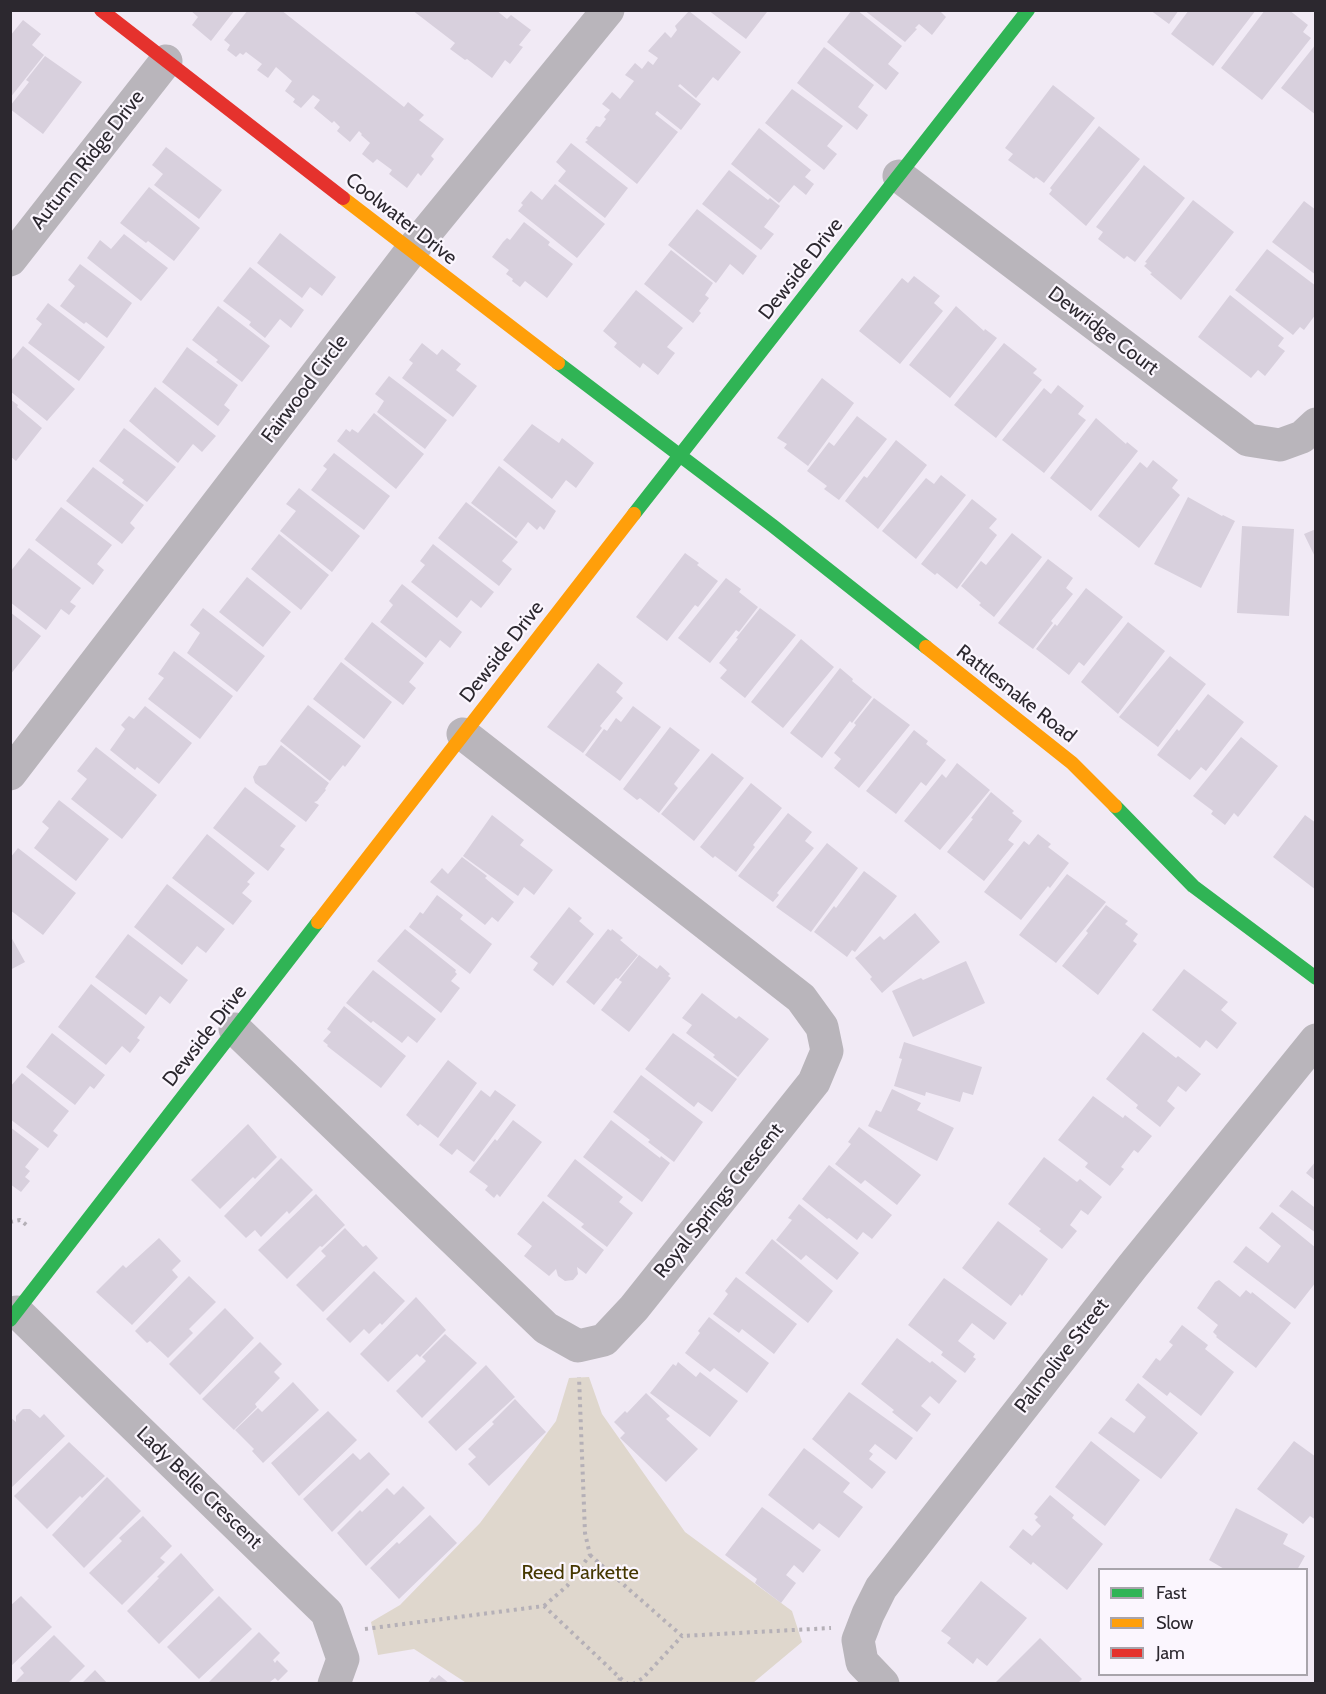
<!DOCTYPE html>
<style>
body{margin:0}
#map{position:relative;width:1326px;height:1694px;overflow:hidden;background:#f1eaf5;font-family:Cabin,sans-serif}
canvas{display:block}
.frame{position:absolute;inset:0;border:12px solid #2c282f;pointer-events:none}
.legend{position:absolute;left:1098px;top:1568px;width:210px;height:108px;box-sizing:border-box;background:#fbf6fe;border:2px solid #a8a4ab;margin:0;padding:8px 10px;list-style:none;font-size:18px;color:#2c282f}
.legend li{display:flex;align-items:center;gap:12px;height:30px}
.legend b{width:30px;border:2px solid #a8a4ab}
</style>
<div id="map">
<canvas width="1326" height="1694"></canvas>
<div class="frame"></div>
<ul class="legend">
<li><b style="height:8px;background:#30b455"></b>Fast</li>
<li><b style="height:8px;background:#ff9f0a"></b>Slow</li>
<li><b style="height:8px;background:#e5322d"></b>Jam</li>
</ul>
</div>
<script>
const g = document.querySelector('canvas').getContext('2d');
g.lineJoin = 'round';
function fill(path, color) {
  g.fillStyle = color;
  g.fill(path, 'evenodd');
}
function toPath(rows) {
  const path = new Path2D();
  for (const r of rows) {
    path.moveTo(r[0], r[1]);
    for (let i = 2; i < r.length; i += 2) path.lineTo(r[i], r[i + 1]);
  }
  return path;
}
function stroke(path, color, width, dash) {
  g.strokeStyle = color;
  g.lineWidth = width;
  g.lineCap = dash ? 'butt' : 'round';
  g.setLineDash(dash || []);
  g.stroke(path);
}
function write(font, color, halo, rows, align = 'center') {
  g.font = font + ' Cabin,sans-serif';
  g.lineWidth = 4.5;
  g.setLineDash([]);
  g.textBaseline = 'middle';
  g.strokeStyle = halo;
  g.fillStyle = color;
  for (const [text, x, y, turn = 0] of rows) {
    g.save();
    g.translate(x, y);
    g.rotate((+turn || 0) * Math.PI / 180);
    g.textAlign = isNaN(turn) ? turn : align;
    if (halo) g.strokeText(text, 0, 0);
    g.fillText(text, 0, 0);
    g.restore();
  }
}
fill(toPath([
 [589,1377,602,1414,685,1532,792,1611,802,1642,753,1683,468,1684,414,1649,378,1655,371,1622,400,1605,480,1523,556,1421,569,1378]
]), '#dfd7cd');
fill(toPath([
 [190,10,235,10,211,41,192,25,198,17],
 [248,10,281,10,404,107,408,102,424,115,419,120,444,139,431,156,434,159,421,176,418,173,407,188,389,174,392,170,377,159,373,163,362,154,370,143,361,135,362,134,359,131,350,142,337,131,340,127,334,121,332,123,314,108,320,100,313,95,301,108,293,102,295,99,285,91,292,81,276,67,268,78,257,70,262,64,246,52,243,55,240,53,236,57,227,50,230,45,224,40],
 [412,10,496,10,507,19,511,15,531,30,519,45,523,47,510,64,505,60,492,78,467,59,465,60,450,49,455,43],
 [708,10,765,10,767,12,746,39],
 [852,10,857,10,902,46,888,64,899,73,886,90,827,42],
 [864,10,939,10,946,17,932,35,919,24,915,28,917,29,905,42],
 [1150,10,1179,10,1169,24],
 [1189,10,1256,10,1213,66,1171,34],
 [1265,10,1289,10,1308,25,1303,32,1311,38,1262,100,1221,68],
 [689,11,741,52,718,81,713,77,696,98,680,84,678,86,701,104,681,130,657,111,655,114,678,132,637,184,585,142,588,140,586,139,596,126,600,127,606,119,604,117,610,110,602,104,612,92,620,99,634,81,625,75,635,63,642,69,648,61,653,65,658,58,648,51,665,32,671,38,677,30,675,26],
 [23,20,41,34,32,45,44,55,10,98,10,36],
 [1316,44,1316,115,1281,88],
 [824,47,874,85,858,107,868,115,857,130,797,83],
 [45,56,82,82,43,134,10,109,10,106,29,82,26,80],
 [1053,85,1095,118,1044,183,1036,177,1034,179,1008,160,1013,154,1005,148],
 [792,89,843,126,827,146,837,154,824,170,765,123],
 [1099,126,1140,159,1086,226,1049,194,1052,190,1050,188],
 [759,128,811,170,805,177,814,184,806,195,794,185,779,203,731,164],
 [571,143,628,188,605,218,558,181,566,171,556,162],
 [166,147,222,190,199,219,154,185,163,174,152,165],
 [1144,165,1185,198,1135,262,1127,256,1124,259,1098,239,1103,232,1096,227],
 [729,170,768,200,770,198,780,206,764,227,774,234,761,250,702,204],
 [555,184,605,224,577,258,518,211,523,205,521,203,531,191,542,200],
 [149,187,200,228,174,261,148,241,146,243,120,223],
 [1193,200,1234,232,1181,300,1150,274,1152,273,1144,266,1147,263,1145,262],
 [1304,201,1316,210,1316,275,1272,242],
 [697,209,757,256,743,275,730,264,716,283,668,245],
 [524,222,550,242,548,245,573,264,547,298,525,281,520,287,512,281,513,279,506,274,509,270,492,257,503,242,507,238,510,240],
 [280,233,336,277,322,296,310,287,302,298,257,263],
 [124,234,168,268,141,301,87,258,100,240,111,249],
 [1267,249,1316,286,1316,314,1304,330,1300,327,1293,335,1235,290],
 [671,250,713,283,705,295,709,298,699,311,701,313,693,323,644,284],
 [80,264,132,303,107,338,86,322,84,324,60,306,75,286,68,280],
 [250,267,304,310,291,328,280,319,265,338,249,325,251,322,223,301],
 [914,276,940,296,934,303,943,311,900,364,859,331,902,278,908,283],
 [636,290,683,328,667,347,675,353,658,375,643,363,640,368,614,347,617,343,603,331],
 [1230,295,1284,338,1278,346,1285,351,1265,376,1258,370,1251,378,1198,337],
 [48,303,105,347,79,381,28,343,42,324,36,319],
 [218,306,270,346,242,382,216,362,218,360,192,340],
 [956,306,984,331,985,329,997,338,950,398,909,365],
 [422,343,437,355,442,349,461,364,456,370,477,386,453,417,402,378,413,363,409,360],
 [1004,343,1037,369,1033,373,1042,380,996,438,954,405],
 [23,346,75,389,47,421,10,391,10,362],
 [187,347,238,385,224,405,230,410,218,426,162,382],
 [389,376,447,420,425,449,377,412,384,401,375,394],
 [822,378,854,403,808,466,784,448,787,444,777,438],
 [1058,385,1084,406,1078,414,1086,420,1044,473,1002,440,1044,388,1051,394],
 [155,387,216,436,202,452,193,444,178,463,129,421],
 [10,399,18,405,17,407,42,428,16,461,10,456],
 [374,413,424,454,396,489,337,441,346,429,350,432,352,429,358,433],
 [857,416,887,439,839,500,824,489,827,486,807,471,829,442,834,446],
 [1096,418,1126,444,1127,442,1138,451,1091,511,1050,478],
 [532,424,559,443,562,438,594,463,576,488,566,480,552,499,503,460],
 [124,428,176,467,147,502,122,483,124,480,99,461],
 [896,440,927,465,878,529,845,501,864,476,867,478],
 [334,453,390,496,364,530,311,490,327,469,323,466],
 [1153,460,1178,480,1172,488,1180,495,1139,548,1098,516,1140,462,1147,468],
 [499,466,556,511,544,530,540,526,537,530,528,522,516,538,471,503],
 [93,467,144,505,130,523,135,528,122,544,66,501],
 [941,475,966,495,916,559,882,531,926,478,934,484],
 [299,488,360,536,332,572,280,531,296,511,286,504],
 [1188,497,1222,516,1223,515,1235,521,1201,588,1154,564],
 [972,499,997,519,989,528,997,535,957,589,937,573,935,575,921,564],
 [466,502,518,542,502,561,512,569,499,586,438,538],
 [61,507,112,545,97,564,104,570,93,585,35,540],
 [1242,526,1294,529,1289,616,1237,613],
 [1316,529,1316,559,1304,534],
 [1012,533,1042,557,994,617,979,605,981,603,961,586,981,561,986,565],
 [279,534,329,575,301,610,251,569],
 [433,544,494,592,481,608,471,600,457,618,411,582,425,565,420,561],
 [29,548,81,588,70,602,76,606,69,615,61,609,46,630,10,602,10,572],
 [685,553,699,563,697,565,718,581,698,607,695,605,667,641,636,617],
 [1048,559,1073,578,1066,588,1073,594,1051,621,1053,623,1033,649,998,623],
 [247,577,291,612,263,647,219,612],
 [726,578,741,589,739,592,758,607,739,632,736,630,710,663,678,638],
 [402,584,462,632,450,648,440,640,426,658,380,622,393,605,389,601],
 [1086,588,1123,617,1084,666,1079,662,1069,675,1036,649,1055,624,1057,626],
 [203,608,265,656,237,692,187,653,200,633,190,625],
 [760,608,796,635,745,698,720,678,727,670,719,663,738,639,736,638],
 [10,612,41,636,10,675],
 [372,622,424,663,409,682,416,688,403,705,344,659],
 [1128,622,1165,651,1118,714,1081,682],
 [801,639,834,667,783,728,751,702],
 [174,651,233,696,200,739,148,699,164,678,158,674],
 [1170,656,1206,684,1158,747,1119,717],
 [341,662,392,702,364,739,313,699],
 [598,663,623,683,616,692,623,698,600,726,602,728,583,753,547,727],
 [840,668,853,679,852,681,872,697,852,723,850,721,822,758,790,733],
 [1208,694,1244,722,1206,771,1201,767,1190,780,1157,755,1177,729,1179,731],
 [874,698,910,725,859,788,834,768,841,759,834,753,856,725,854,723],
 [308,705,361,746,345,767,343,765,330,781,280,741],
 [145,706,192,743,159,784,137,767,135,770,110,750,125,729,121,725,129,716,134,719],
 [633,706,661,727,620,781,585,755,604,729,607,731,616,718,621,722],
 [670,727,700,750,674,784,678,788,659,813,640,798,637,800,623,789],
 [914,730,928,741,926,744,946,760,926,786,921,782,896,814,866,791],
 [1241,737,1278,766,1238,817,1234,813,1225,825,1211,814,1213,811,1193,796],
 [281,745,329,783,325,789,326,790,317,801,314,802,319,805,306,822,255,783,253,777,259,766,266,765],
 [96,747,157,795,122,839,71,799,87,779,77,771],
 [712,753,744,778,694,841,661,814],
 [957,763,990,790,940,850,904,821,942,774,946,778],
 [751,783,782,808,753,845,755,847,736,872,715,856,713,858,700,847],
 [245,787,296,826,280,846,285,849,268,871,213,828],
 [991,792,1014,811,1012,813,1022,821,1008,840,1014,844,984,881,947,852,973,819,971,818],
 [59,800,109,839,76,881,34,848,49,828,42,822],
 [788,813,812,832,805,841,814,848,777,893,779,895,773,902,738,876],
 [492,815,524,840,520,845,553,870,534,895,524,887,518,896,463,856],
 [1305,815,1316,823,1316,890,1273,857],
 [207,834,255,873,247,882,250,884,242,893,252,901,233,925,172,878],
 [1038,834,1051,844,1048,847,1069,863,1050,888,1048,886,1021,920,984,892,1024,841,1029,845],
 [827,843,858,868,811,932,776,907],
 [18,848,76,893,43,935,10,910,10,858],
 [462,857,487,876,485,878,514,902,498,922,492,917,485,925,430,882,442,868,448,874],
 [864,871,897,896,855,952,852,950,847,957,814,932,834,906,836,908],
 [1067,874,1106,902,1056,963,1019,935],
 [167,884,225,929,206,953,197,946,182,965,134,927],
 [437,895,463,915,460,919,492,944,470,974,409,927,420,912,423,914],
 [1106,905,1128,921,1125,924,1138,934,1133,941,1137,944,1098,995,1062,966,1088,933,1086,931],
 [569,907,582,918,579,921,594,934,553,986,533,970,538,963,530,957],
 [915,913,940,942,882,993,870,979,872,977,855,958,880,936,884,940],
 [405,929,456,970,455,972,457,974,451,981,460,988,441,1013,377,961],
 [608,929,611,931,612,929,623,938,620,940,638,955,618,979,616,978,594,1005,566,982],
 [128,934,188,980,170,1004,160,996,146,1015,95,977],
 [10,935,25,962,10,970],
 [639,955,657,969,660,965,670,974,668,976,671,978,629,1032,601,1010,622,982,619,980],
 [966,961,985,1003,913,1037,892,991,921,978,923,980],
 [1184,969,1228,1002,1221,1010,1237,1023,1217,1049,1206,1040,1200,1048,1152,1010],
 [373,970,436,1019,417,1043,408,1036,402,1043,373,1021,371,1023,346,1003],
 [91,984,145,1027,137,1038,140,1040,130,1053,122,1046,106,1065,58,1027],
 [702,993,736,1019,739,1016,769,1039,738,1077,713,1057,715,1055,686,1033,692,1025,682,1018],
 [344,1006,406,1056,381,1088,327,1046,328,1045,323,1041,331,1032,327,1029],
 [1143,1032,1176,1058,1178,1056,1201,1074,1186,1092,1178,1086,1167,1101,1175,1108,1160,1127,1136,1108,1138,1105,1106,1079],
 [52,1033,105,1075,94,1089,90,1086,75,1105,26,1067],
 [673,1033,737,1079,712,1112,698,1102,694,1107,645,1069],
 [904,1042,982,1067,973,1095,963,1092,960,1102,926,1092,925,1096,894,1086,902,1059,899,1058],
 [448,1060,477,1083,438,1138,420,1124,418,1126,406,1115],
 [22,1073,69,1111,53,1131,58,1135,48,1148,10,1119,10,1087],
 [641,1075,703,1122,674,1162,648,1142,650,1140,613,1112],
 [892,1089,921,1103,917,1110,954,1128,937,1161,868,1126,876,1110,881,1112],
 [481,1090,490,1097,495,1090,516,1105,474,1162,457,1149,452,1155,439,1145],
 [1093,1096,1123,1118,1125,1115,1152,1136,1138,1153,1134,1150,1121,1167,1124,1169,1110,1186,1085,1167,1088,1163,1058,1140],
 [513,1120,542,1142,500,1197,497,1194,494,1198,485,1190,488,1186,469,1172,495,1139,497,1141],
 [611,1120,660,1158,661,1156,670,1163,642,1202,583,1157],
 [248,1124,277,1157,255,1179,253,1177,220,1209,191,1180],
 [10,1127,39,1149,25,1167,30,1171,25,1177,30,1181,21,1192,10,1184],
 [859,1127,921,1175,897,1205,865,1180,861,1184,835,1164,851,1144,848,1142],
 [1044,1157,1077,1182,1080,1179,1102,1197,1088,1215,1081,1210,1070,1225,1077,1231,1062,1249,1039,1231,1041,1229,1008,1204],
 [281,1158,313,1190,289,1214,287,1211,261,1237,255,1230,246,1238,224,1216],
 [575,1159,623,1197,619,1202,633,1213,607,1247,581,1227,584,1224,547,1196],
 [1316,1161,1316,1181,1306,1173],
 [829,1165,892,1215,872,1239,863,1232,857,1240,829,1218,827,1219,802,1199],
 [1292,1190,1314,1207,1316,1205,1316,1233,1279,1206],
 [316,1194,345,1225,322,1247,320,1246,287,1279,258,1250],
 [543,1201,604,1250,586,1274,577,1267,578,1274,573,1280,565,1281,558,1276,556,1269,549,1276,524,1256,532,1246,517,1234],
 [799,1204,859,1253,837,1280,806,1255,801,1260,776,1240,792,1220,788,1218],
 [1272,1212,1316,1248,1316,1282,1295,1309,1233,1262,1246,1246,1268,1263,1281,1246,1259,1228],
 [998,1221,1048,1259,1022,1296,1020,1294,1011,1306,962,1268],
 [345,1228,363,1247,366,1245,378,1258,323,1312,296,1285,326,1256,321,1251],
 [159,1238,181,1261,172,1270,178,1277,132,1325,96,1292,123,1265,126,1268],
 [772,1239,833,1291,808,1323,745,1273],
 [374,1271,405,1301,382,1325,380,1323,369,1334,364,1329,350,1343,326,1319],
 [189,1276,216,1302,189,1329,193,1333,168,1358,150,1341,147,1343,135,1331],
 [736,1277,797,1324,774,1354,742,1329,739,1333,713,1314,728,1294,725,1291],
 [944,1278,1007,1323,994,1340,972,1323,958,1341,975,1354,973,1357,976,1359,965,1373,941,1355,943,1352,908,1325],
 [1219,1280,1240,1297,1246,1290,1251,1294,1252,1292,1291,1323,1256,1368,1216,1337,1217,1336,1213,1332,1218,1325,1197,1308,1215,1282],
 [416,1297,446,1330,420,1357,417,1354,388,1382,360,1354],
 [225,1308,254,1338,200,1395,169,1364],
 [709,1317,769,1363,747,1393,714,1368,710,1372,685,1353,700,1333,698,1331],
 [1182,1325,1208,1345,1205,1349,1234,1372,1201,1416,1170,1392,1167,1396,1142,1377,1156,1358,1160,1361,1173,1345,1169,1342],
 [445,1334,477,1363,422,1418,396,1391,426,1361,422,1357],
 [897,1338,930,1363,932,1361,957,1381,939,1404,930,1396,921,1406,931,1414,917,1432,892,1412,894,1410,861,1384],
 [260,1342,282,1364,274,1372,280,1378,255,1404,257,1407,234,1430,202,1399],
 [678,1362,696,1377,700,1372,738,1401,710,1437,650,1393,673,1364,676,1366],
 [486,1365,515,1397,456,1451,428,1422],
 [293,1382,319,1410,263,1463,252,1451,254,1449,235,1430,258,1408,262,1412],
 [1138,1383,1198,1433,1161,1479,1098,1433,1111,1417,1134,1433,1146,1417,1125,1400],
 [849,1392,913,1438,896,1460,875,1444,869,1451,873,1454,869,1459,886,1472,872,1489,812,1439],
 [646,1393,670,1416,666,1419,698,1449,666,1482,620,1438,625,1433,614,1422,625,1411,627,1413],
 [515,1399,546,1432,489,1486,468,1464,476,1457,468,1449,494,1424,492,1422],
 [23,1409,30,1409,40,1418,44,1414,65,1436,10,1489,10,1417,16,1422,16,1416],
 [328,1411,357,1440,299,1496,271,1463],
 [1091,1441,1140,1480,1105,1526,1055,1487],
 [1294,1441,1316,1457,1316,1520,1310,1516,1303,1524,1257,1489],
 [69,1442,105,1476,82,1498,80,1496,47,1529,14,1496],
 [804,1448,850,1483,843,1492,863,1507,839,1538,819,1523,813,1530,768,1495],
 [369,1452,390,1474,332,1532,303,1499,353,1453,360,1460],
 [107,1477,141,1511,84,1568,52,1535],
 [403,1486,425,1508,366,1566,337,1533,360,1510,362,1512,387,1488,394,1495],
 [1050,1495,1074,1515,1072,1518,1103,1544,1067,1590,1033,1562,1031,1565,1009,1547,1023,1529,1032,1536,1041,1526,1035,1520,1038,1517,1034,1514],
 [762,1507,821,1550,803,1573,794,1565,786,1575,796,1583,781,1603,755,1583,757,1579,725,1555],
 [1236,1508,1288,1534,1283,1544,1305,1556,1297,1570,1226,1570,1209,1560],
 [430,1515,457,1543,399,1599,370,1568,397,1542,399,1544],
 [143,1516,172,1546,160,1558,165,1562,122,1605,89,1573,122,1541,119,1538],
 [181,1553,214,1590,159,1644,127,1611,159,1578,157,1577],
 [981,1581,1027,1618,987,1666,977,1658,973,1664,947,1643,951,1638,941,1631],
 [21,1596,52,1627,10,1667,10,1606],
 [219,1596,252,1629,199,1679,167,1647],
 [259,1632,280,1653,273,1660,275,1663,277,1660,288,1671,278,1681,275,1678,270,1682,271,1684,207,1684],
 [54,1635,85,1666,67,1684,13,1684,24,1673,20,1668],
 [1040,1638,1082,1679,1077,1684,998,1684,996,1682],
 [95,1670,108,1684,81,1684],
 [439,1675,450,1684,427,1684,432,1677,435,1679]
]), '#d8d0dd');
stroke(toPath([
 [10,1222,20,1220,29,1227],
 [590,1555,682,1636,831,1628],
 [544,1606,567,1586,590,1555,585,1533,579,1377],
 [365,1629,544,1606,620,1678,618,1684],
 [620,1678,628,1684],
 [633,1684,643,1678,682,1636]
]), '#b5b0b7', 4, [3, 4.5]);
stroke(toPath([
 [899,176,1248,440,1280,445,1302,437,1316,424],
 [10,260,166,61],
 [10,774,411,251,608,10],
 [235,1029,546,1328,578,1346,604,1340,634,1308,814,1082,827,1051,822,1027,801,998,463,734],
 [17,1312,327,1613,343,1659,334,1684],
 [883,1684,862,1662,858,1640,868,1614,881,1588,1132,1267,1316,1040]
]), '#b9b5bb', 33);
stroke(toPath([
 [558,363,773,526,926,647],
 [634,514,1028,10],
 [1115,806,1193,886,1316,978],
 [10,1320,318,922]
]), '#30b455', 14);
stroke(toPath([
 [343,198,558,363],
 [926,647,1072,763,1115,806],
 [318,922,634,514]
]), '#ff9f0a', 14);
stroke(toPath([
 [101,10,343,198]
]), '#e5322d', 14);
write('20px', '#2c282f', '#fbf6fe', [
 ["Autumn Ridge Drive",88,160,-52],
 ["Coolwater Drive",401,219,38],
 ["Dewside Drive",801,269,-52],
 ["Dewridge Court",1103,331,37],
 ["Fairwood Circle",305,389,-53],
 ["Dewside Drive",502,652,-52],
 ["Rattlesnake Road",1016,694,38],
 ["Dewside Drive",205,1036,-52],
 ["Royal Springs Crescent",719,1201,-51],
 ["Palmolive Street",1062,1356,-52],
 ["Lady Belle Crescent",199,1488,44]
]);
write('20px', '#453700', '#fbf6fe', [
 ["Reed Parkette",580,1573]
]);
</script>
